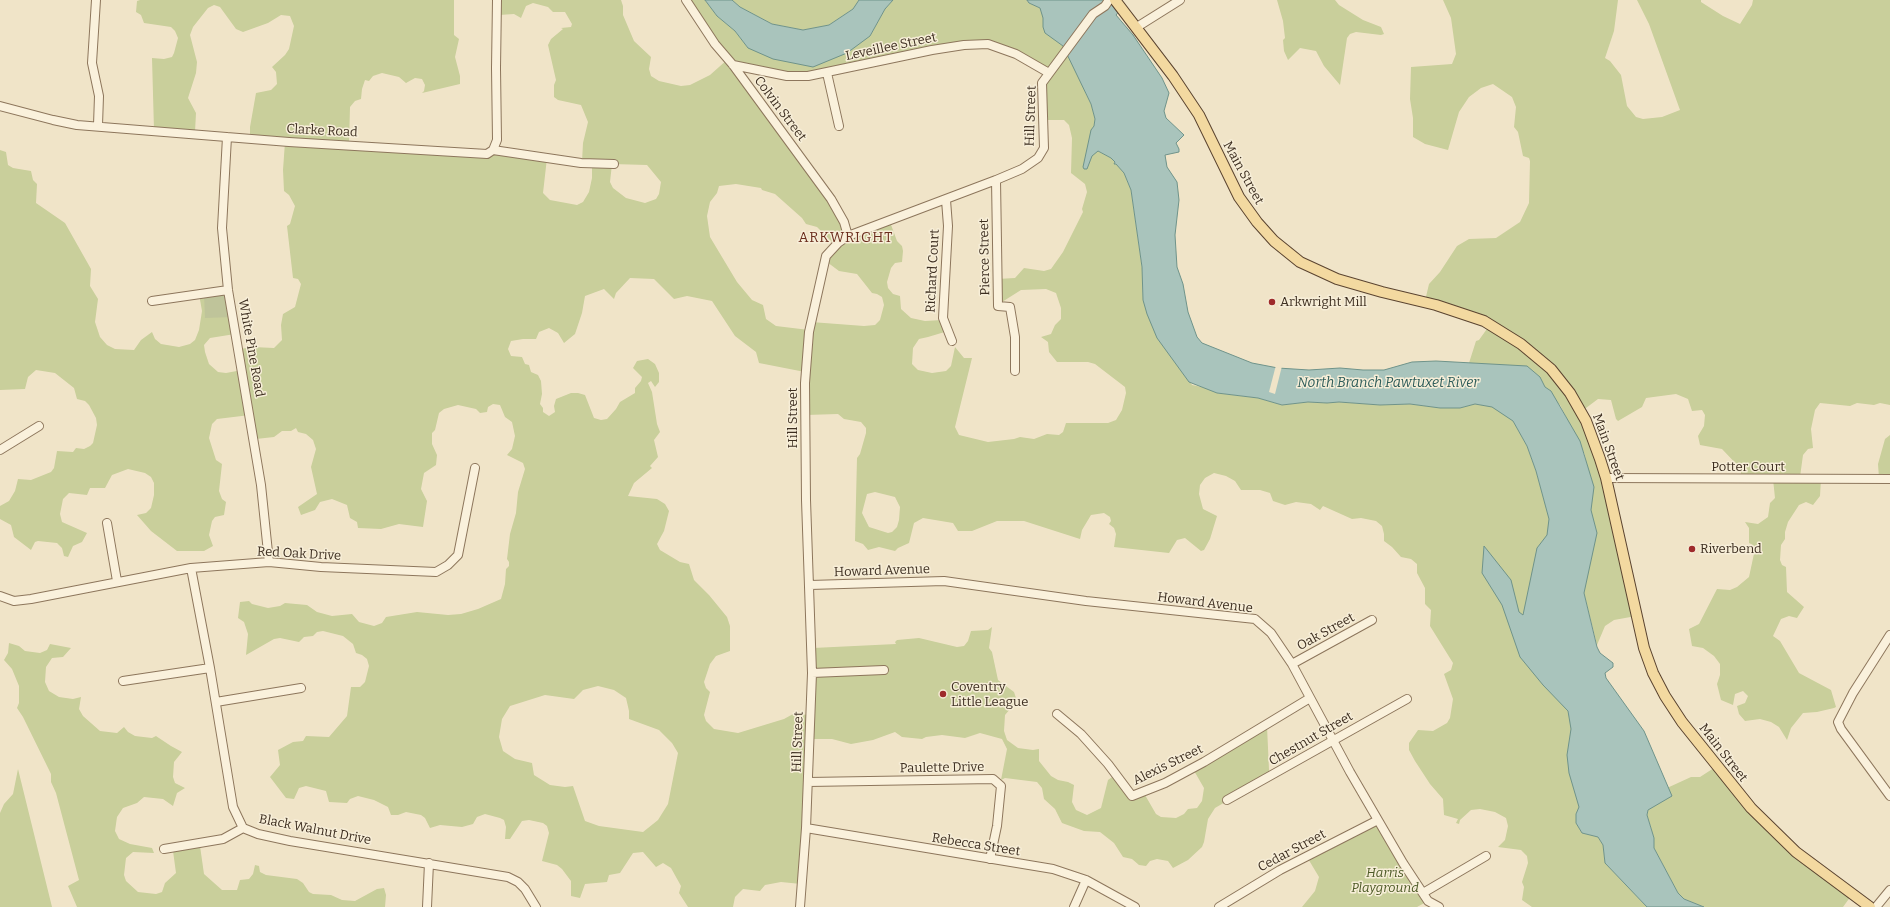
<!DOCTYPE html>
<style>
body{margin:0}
canvas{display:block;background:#f0e4c8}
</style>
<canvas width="1890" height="907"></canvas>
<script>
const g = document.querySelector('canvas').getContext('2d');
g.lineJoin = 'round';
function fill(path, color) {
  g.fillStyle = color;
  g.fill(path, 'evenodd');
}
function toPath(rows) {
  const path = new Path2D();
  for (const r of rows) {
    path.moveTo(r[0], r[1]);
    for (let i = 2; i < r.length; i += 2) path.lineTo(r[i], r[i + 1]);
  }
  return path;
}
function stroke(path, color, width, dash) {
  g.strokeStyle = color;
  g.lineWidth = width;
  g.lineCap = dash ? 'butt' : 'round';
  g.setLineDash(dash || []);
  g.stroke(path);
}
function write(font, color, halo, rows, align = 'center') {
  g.font = font + ' Bitter,serif';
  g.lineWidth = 3;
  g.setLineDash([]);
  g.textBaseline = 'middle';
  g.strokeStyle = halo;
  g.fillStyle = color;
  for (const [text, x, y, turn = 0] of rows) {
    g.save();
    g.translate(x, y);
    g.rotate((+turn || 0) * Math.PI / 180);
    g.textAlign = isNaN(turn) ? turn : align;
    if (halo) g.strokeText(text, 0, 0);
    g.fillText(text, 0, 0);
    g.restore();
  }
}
fill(toPath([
 [140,0,454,0,454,35,459,39,455,57,460,76,460,84,422,93,424,91,425,85,422,79,415,78,406,83,399,77,382,73,373,76,369,81,365,80,362,89,361,99,355,101,350,107,349,144,547,158,543,193,550,200,577,205,583,202,589,192,592,178,592,163,582,162,583,143,588,122,581,105,558,100,554,97,554,85,556,80,548,45,551,39,563,29,561,28,571,27,572,24,565,12,553,12,548,7,533,3,526,6,521,18,514,14,499,15,498,0,621,0,623,6,623,15,634,41,651,57,649,69,651,76,659,81,681,86,690,85,710,75,728,59,686,0,705,0,717,16,735,31,748,48,870,36,885,9,893,0,1027,0,1029,3,1040,8,1081,75,1086,94,1091,104,1095,119,1092,139,1094,149,1111,158,1124,173,1131,190,1142,268,1143,300,1192,385,1211,389,1217,393,1258,398,1282,405,1308,402,1327,403,1339,402,1380,405,1410,404,1440,408,1460,408,1475,404,1506,408,1527,446,1536,471,1550,520,1549,533,1519,629,1560,688,1569,714,1583,801,1576,814,1576,823,1582,833,1598,837,1603,845,1605,863,1647,907,1532,907,1522,900,1524,887,1522,882,1528,863,1527,856,1521,850,1498,847,1505,840,1508,826,1506,818,1495,812,1480,809,1471,810,1460,820,1459,824,1456,823,1458,819,1444,815,1443,799,1430,784,1415,761,1409,750,1409,743,1418,730,1433,731,1447,723,1450,718,1453,699,1444,674,1451,670,1453,663,1430,626,1431,610,1425,604,1425,588,1417,573,1417,564,1411,559,1401,557,1392,547,1384,541,1384,534,1382,526,1376,521,1361,518,1352,519,1323,506,1320,510,1311,504,1296,502,1285,505,1273,501,1270,493,1260,490,1241,490,1235,481,1226,476,1214,473,1205,478,1200,485,1199,494,1203,509,1217,516,1210,539,1204,550,1201,551,1185,538,1177,540,1169,553,1114,547,1116,534,1114,528,1109,524,1111,521,1110,517,1104,513,1091,515,1082,530,1080,539,1024,521,997,521,972,531,958,531,953,523,923,518,914,523,909,543,898,548,895,551,879,547,868,550,863,544,855,541,857,458,860,454,866,433,866,428,861,422,844,419,838,414,806,415,805,372,759,363,756,352,735,336,712,301,687,296,674,299,654,279,630,278,616,293,614,299,604,289,585,296,582,313,575,334,564,343,558,333,549,328,539,332,536,339,523,339,511,341,508,349,511,356,522,357,525,364,529,365,531,372,538,375,541,381,542,394,540,404,543,408,543,412,549,416,555,412,554,406,556,399,571,393,578,393,585,395,594,418,601,420,607,419,616,409,620,402,635,393,635,388,641,381,642,377,633,368,637,361,648,359,655,364,659,373,659,382,655,387,651,381,648,383,652,392,657,424,660,432,654,440,658,457,650,466,652,468,634,483,628,496,657,499,665,504,669,511,664,531,657,544,660,550,680,562,689,564,694,580,709,595,727,617,730,626,730,651,716,656,710,664,704,682,706,688,710,692,704,715,706,721,714,729,738,733,784,719,793,714,811,715,813,648,896,644,895,642,897,640,919,638,957,647,964,646,968,641,971,631,988,630,992,627,989,648,992,652,998,680,1014,692,1017,701,1005,715,1004,731,1007,740,1018,748,1033,750,1039,749,1039,761,1051,776,1058,780,1068,782,1074,785,1072,802,1076,810,1087,815,1101,808,1108,780,1115,775,1131,801,1145,795,1156,814,1161,817,1176,818,1184,814,1188,809,1197,808,1202,801,1204,788,1193,769,1267,726,1269,770,1271,775,1215,808,1208,819,1204,842,1202,847,1188,860,1173,868,1168,861,1157,859,1150,861,1146,866,1139,865,1132,859,1123,857,1114,843,1100,832,1084,831,1062,823,1055,809,1044,799,1042,788,1037,782,1005,778,1001,780,1007,749,1002,739,980,733,965,738,942,735,926,737,922,739,902,737,895,732,873,740,851,744,832,739,810,739,801,884,781,882,765,885,760,891,743,889,735,897,733,907,688,907,679,893,681,886,671,868,663,863,656,867,643,852,633,853,620,873,609,875,607,882,585,884,580,898,571,896,571,881,562,869,557,865,542,861,549,833,547,826,543,823,529,820,522,821,510,839,505,839,506,827,504,820,500,818,485,814,477,817,473,824,462,827,440,825,430,828,425,818,421,815,406,812,398,815,391,815,388,807,374,800,358,796,350,799,347,803,329,802,326,791,306,786,299,788,294,799,286,798,270,777,280,765,278,750,293,742,303,741,306,736,329,737,347,716,351,687,360,687,365,682,369,666,367,659,362,655,356,653,353,644,343,636,323,631,317,632,313,636,304,637,299,642,280,638,274,639,246,655,248,634,244,622,238,618,240,602,249,601,252,604,268,608,280,606,285,603,307,605,317,612,332,616,352,614,359,622,374,626,382,623,386,617,417,612,448,615,461,614,478,609,501,599,505,584,506,569,509,566,509,562,507,559,510,534,516,513,518,492,525,469,523,463,507,455,512,449,515,436,512,422,505,417,500,405,493,404,488,407,487,412,480,413,476,409,458,405,444,409,439,413,435,430,432,433,432,444,437,455,436,465,424,473,421,489,427,501,423,527,399,524,381,529,358,528,357,522,350,518,347,505,332,499,320,502,315,510,301,515,298,507,317,494,311,467,316,449,313,440,306,434,298,432,296,428,291,431,282,431,274,437,256,439,250,415,217,419,212,424,209,438,216,460,222,464,219,491,222,499,226,502,224,515,215,517,212,521,209,535,213,546,204,551,177,551,151,531,137,515,146,513,151,508,154,495,154,483,151,477,145,473,128,469,112,475,105,488,90,488,87,495,69,493,63,499,60,514,62,522,87,533,82,542,73,546,68,557,64,556,62,548,57,543,38,541,35,542,31,550,14,537,11,525,0,519,0,506,9,501,15,491,18,479,31,480,51,472,54,468,57,451,73,452,76,448,84,449,90,446,93,443,97,425,96,418,89,405,85,401,77,399,74,388,55,373,36,370,28,377,25,389,0,390,0,150,6,152,8,165,13,168,31,171,33,180,37,184,36,203,65,223,91,269,90,286,98,299,95,322,100,337,107,345,115,349,134,350,141,340,152,332,155,339,161,344,179,347,190,344,195,340,199,330,202,311,199,294,228,290,235,334,210,338,204,345,205,352,209,364,218,372,226,373,242,370,240,349,253,347,274,348,282,340,281,325,283,314,295,307,301,284,298,279,293,278,287,226,290,224,295,206,289,195,284,191,283,170,285,142,250,138,250,127,256,93,271,90,277,84,276,72,272,67,285,55,289,49,294,26,290,16,281,15,268,23,243,32,236,29,220,7,214,5,208,8,193,27,190,35,197,62,196,73,188,98,196,113,195,132,154,130,152,58,164,59,172,57,174,53,178,38,175,31,171,27,144,23,141,15,136,12,137,1],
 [987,43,1048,74,1042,100,1046,120,1064,120,1069,125,1072,138,1071,173,1085,184,1087,192,1082,209,1083,212,1063,252,1051,269,1044,271,1024,268,1015,278,997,279,1002,302,1021,290,1046,289,1056,293,1061,308,1061,319,1055,325,1051,334,1041,337,1048,342,1049,352,1057,362,1088,362,1095,364,1125,387,1126,393,1122,410,1116,420,1108,423,1066,423,1063,432,1059,435,1047,434,1034,439,1020,437,1014,439,988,442,959,435,955,427,972,358,964,358,955,347,951,366,946,371,932,373,918,370,912,364,913,348,919,339,928,337,948,331,942,320,925,321,911,318,901,309,900,296,893,294,888,288,887,282,891,268,895,263,902,262,903,251,902,246,897,241,890,222,848,233,803,158,736,66,807,76],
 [612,164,647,165,661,182,659,194,656,199,645,203,626,198,613,188,610,182],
 [736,184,761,188,762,190,775,194,802,218,806,224,817,227,835,245,827,262,839,271,857,274,872,293,877,294,882,297,884,305,880,320,875,325,864,326,811,322,809,330,776,326,766,319,763,305,752,300,737,282,710,237,707,216,710,202,717,193,719,186],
 [875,492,895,497,900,507,899,520,897,527,892,532,888,533,869,527,862,513,867,494],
 [598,686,614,690,626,698,629,711,629,719,659,730,672,743,678,753,668,804,658,820,643,832,599,826,585,821,573,786,565,787,550,785,534,775,532,763,515,759,503,751,499,737,502,719,510,706,545,695,574,699,583,690],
 [732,0,859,0,853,9,829,25,803,30,772,24,740,7],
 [1277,0,1335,0,1339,5,1363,20,1381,27,1384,34,1381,35,1356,32,1350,34,1347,38,1340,85,1324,66,1316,51,1300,48,1288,60,1284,51,1283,40,1285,38,1283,21],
 [1443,0,1618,0,1614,31,1605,58,1610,61,1621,75,1627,106,1636,117,1643,119,1662,117,1680,110,1649,24,1637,0,1701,0,1701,2,1723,16,1740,24,1752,5,1753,0,1890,0,1890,405,1880,403,1874,405,1857,403,1850,406,1820,403,1815,410,1811,429,1813,448,1808,449,1803,455,1800,477,1821,479,1820,496,1813,505,1806,502,1799,505,1788,522,1785,532,1785,539,1781,545,1780,560,1782,565,1786,567,1787,592,1804,607,1797,618,1789,616,1781,619,1773,636,1780,641,1799,673,1831,690,1836,707,1834,708,1817,712,1803,713,1791,728,1787,740,1779,727,1771,722,1760,719,1745,721,1739,714,1737,706,1745,703,1748,696,1743,691,1735,694,1733,705,1721,700,1717,684,1720,675,1720,664,1714,656,1703,648,1692,646,1689,629,1699,624,1717,589,1730,590,1737,587,1749,577,1755,549,1753,545,1749,543,1749,528,1745,522,1758,524,1768,517,1770,503,1775,498,1773,479,1741,477,1741,469,1722,449,1700,445,1698,436,1704,426,1705,415,1702,410,1692,411,1688,399,1676,394,1646,398,1642,407,1618,421,1616,419,1611,400,1598,399,1582,411,1587,421,1636,616,1614,620,1605,626,1597,645,1584,593,1591,516,1585,455,1560,405,1492,365,1469,363,1476,341,1479,340,1489,326,1425,301,1429,284,1440,272,1457,246,1469,239,1496,238,1520,222,1529,203,1530,161,1529,158,1523,156,1518,132,1514,127,1516,107,1512,97,1493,84,1481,88,1469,97,1459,112,1448,150,1425,144,1413,137,1413,118,1410,99,1411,67,1452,64,1456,54,1451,18],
 [1890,435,1890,479,1879,478,1878,464,1885,439],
 [9,643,19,646,25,651,40,653,47,650,50,644,71,648,63,657,52,658,46,667,45,682,49,691,59,697,73,699,81,697,79,709,83,716,100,731,117,733,124,727,128,732,135,736,152,738,156,736,171,746,182,752,174,762,173,777,175,783,185,788,177,793,173,806,163,799,144,797,137,803,123,808,117,817,115,831,119,839,130,844,152,848,154,853,133,852,126,858,124,875,126,881,138,892,156,894,162,892,165,883,176,873,173,851,200,846,204,874,222,890,237,890,240,880,249,879,253,874,255,865,259,866,260,872,266,875,297,879,303,883,309,892,313,894,331,895,342,900,355,901,377,889,384,888,386,895,385,907,77,907,68,886,79,880,56,793,51,782,51,774,23,717,17,708,19,703,19,686,12,669,4,660,8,653],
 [1717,766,1750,807,1851,896,1843,907,1704,907,1684,899,1678,893,1654,848,1654,838,1647,815,1649,807,1667,788,1691,777,1700,777],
 [18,769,52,907,0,907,0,813,4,804,13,794],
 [1378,820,1428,901,1417,907,1302,907,1315,891,1319,877,1307,857]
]), '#c9cf9b');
fill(toPath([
 [228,290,233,317,205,318,204,294]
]), '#bfc49a');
const water = toPath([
 [705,0,732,0,740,7,772,24,803,30,829,25,853,9,859,0,893,0,885,9,870,36,847,53,813,67,773,59,748,48,735,31,717,16,705,0],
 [1027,0,1116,0,1121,9,1116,15,1133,35,1162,78,1169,93,1164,111,1166,118,1184,135,1176,143,1179,149,1179,152,1165,155,1167,167,1177,182,1179,200,1175,235,1177,267,1183,284,1188,312,1197,337,1202,343,1252,363,1278,368,1309,370,1340,368,1363,370,1384,370,1412,362,1436,361,1527,366,1540,377,1545,387,1551,391,1580,441,1594,487,1591,510,1597,533,1584,593,1597,647,1600,653,1613,663,1613,667,1605,673,1606,678,1644,731,1672,796,1648,810,1647,815,1654,838,1654,848,1678,893,1684,899,1704,907,1647,907,1605,863,1603,845,1598,837,1582,833,1576,823,1576,814,1579,807,1569,773,1567,755,1571,729,1568,711,1543,685,1520,657,1502,605,1482,573,1484,546,1511,580,1519,612,1523,615,1537,548,1547,535,1549,519,1536,471,1527,446,1513,421,1492,407,1475,404,1460,408,1440,408,1410,404,1380,405,1339,402,1327,403,1308,402,1282,405,1258,398,1217,393,1189,382,1157,338,1147,314,1143,300,1142,267,1131,190,1124,173,1116,164,1114,164,1115,162,1111,158,1098,151,1092,156,1087,169,1084,169,1083,167,1091,130,1094,126,1095,119,1091,104,1063,46,1045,33,1043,27,1043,18,1040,8,1029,3,1027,0]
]);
fill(water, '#a9c4bc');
stroke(water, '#6f938a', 1);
fill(toPath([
 [1276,365,1282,366,1275,394,1269,392]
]), '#f0e4c8');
const minor = toPath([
 [96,0,92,63,99,96,98,125],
 [686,0,715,44,733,65,831,199,844,222,848,236],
 [1137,27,1180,0],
 [733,65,787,76,808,76,932,50,964,45,988,44,1016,54,1049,73],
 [827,73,839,126],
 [0,106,53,120,77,125,289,142,487,154,493,150,497,140,496,68,497,0],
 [227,137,222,228,228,290,261,485,269,562],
 [493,150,581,163,614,164],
 [996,180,998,306,1010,307,1015,337,1015,371],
 [946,200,948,226,943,318,952,341],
 [152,301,228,290],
 [0,450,39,426],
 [1606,478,1890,479],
 [107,523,117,581],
 [191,568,210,668,233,807,243,828,258,834,290,841,508,877,518,882,525,889,536,907],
 [810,585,944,581,1086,601,1255,619,1271,633,1292,664,1350,772,1403,863,1428,901,1439,907],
 [0,596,14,601,31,599,191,568,269,562,321,567,436,572,448,565,458,555,475,468],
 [1890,635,1853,693,1838,722,1841,729,1890,796],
 [1292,664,1372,620],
 [812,673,884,670],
 [123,681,210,668],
 [216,702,301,688],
 [1057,714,1081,734,1108,764,1132,796,1165,783,1204,762,1310,698],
 [808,782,993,779,1001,786,997,826,990,859],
 [1227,800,1407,699],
 [806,828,1053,869,1086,880,1135,907],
 [164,849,223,839,243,828],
 [1423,893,1486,856],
 [427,907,429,863],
 [800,907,806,828,812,673,806,500,805,383,809,332,826,256,838,243,848,236,996,180,1022,169,1038,158,1044,148,1042,83,1093,14,1105,6,1109,0],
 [1074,907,1086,880],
 [1219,907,1280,870,1378,820],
 [1876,907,1890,890]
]);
const major = toPath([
 [1115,0,1173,76,1199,115,1239,197,1257,222,1274,241,1300,262,1337,279,1382,292,1436,305,1484,321,1521,344,1551,369,1570,393,1586,421,1600,459,1606,478,1644,648,1653,673,1665,696,1682,722,1751,808,1796,852,1870,907]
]);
stroke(minor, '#8d765c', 10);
stroke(major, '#5b4430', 12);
stroke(minor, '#faf1dc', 8);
stroke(major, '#f3d9a0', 10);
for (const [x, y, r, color] of [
 [1272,302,4,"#9e2a2b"],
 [1692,549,4,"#9e2a2b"],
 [943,694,4,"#9e2a2b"]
]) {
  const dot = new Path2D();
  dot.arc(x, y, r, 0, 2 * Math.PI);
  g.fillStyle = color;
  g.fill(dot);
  stroke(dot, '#f7eed8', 1.5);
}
write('13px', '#3d2e20', '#f7eed8', [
 ["Leveillee Street",891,47,-12],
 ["Colvin Street",780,109,53],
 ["Hill Street",1031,116,-88],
 ["Clarke Road",322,131,3],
 ["Main Street",1243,173,61],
 ["Pierce Street",985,257,-91],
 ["Richard Court",933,271,-87],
 ["White Pine Road",251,348,80],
 ["Hill Street",793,418,-90],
 ["Main Street",1608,447,70],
 ["Potter Court",1748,467],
 ["Red Oak Drive",299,554,3],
 ["Howard Avenue",882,571,-2],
 ["Howard Avenue",1205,603,7],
 ["Oak Street",1326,632,-29],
 ["Chestnut Street",1311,739,-30],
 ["Hill Street",798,742,-88],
 ["Main Street",1723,753,52],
 ["Alexis Street",1168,765,-26],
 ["Paulette Drive",942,768,-1],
 ["Black Walnut Drive",315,830,11],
 ["Rebecca Street",976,845,9],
 ["Cedar Street",1292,851,-28]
]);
write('13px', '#3d2e20', '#f7eed8', [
 ["Arkwright Mill",1280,302],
 ["Riverbend",1700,549],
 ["Coventry",951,687],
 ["Little League",951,702]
], 'left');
write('italic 13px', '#4d5a26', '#f7eed8', [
 ["Harris",1385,873],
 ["Playground",1385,888]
]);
g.letterSpacing = '1px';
write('14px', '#6b2e1e', '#f7eed8', [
 ["ARKWRIGHT",846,238]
]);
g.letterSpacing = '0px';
write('italic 14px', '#2f5d5a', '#f7eed8', [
 ["North Branch Pawtuxet River",1388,383]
]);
</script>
